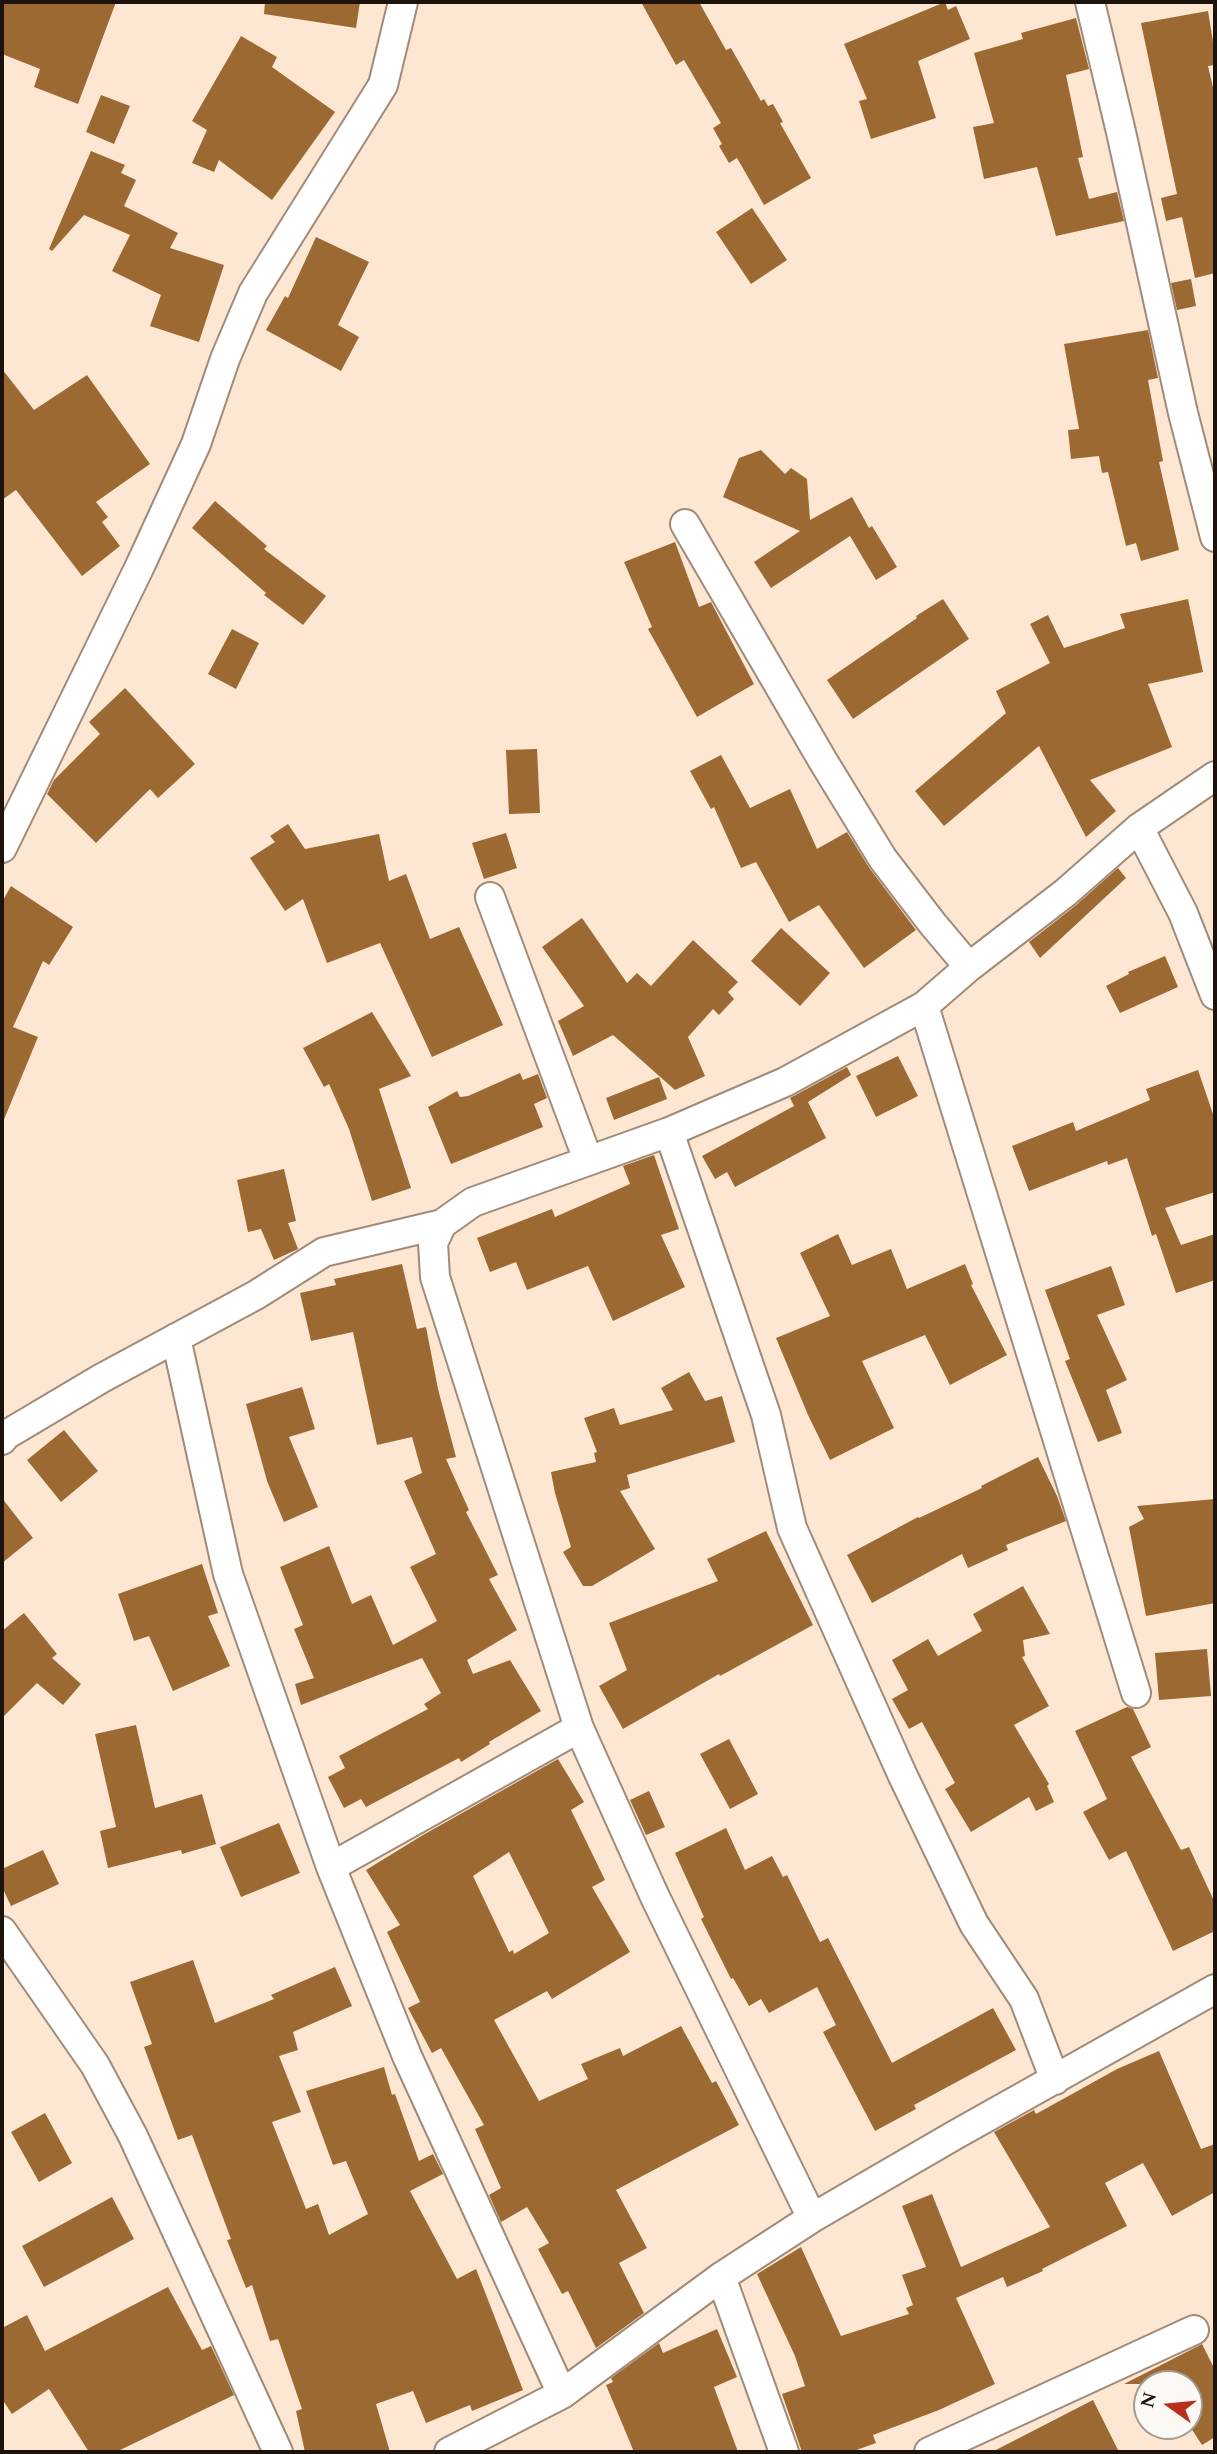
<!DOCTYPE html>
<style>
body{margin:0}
#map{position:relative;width:1217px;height:2454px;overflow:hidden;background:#fde7d2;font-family:Spectral,serif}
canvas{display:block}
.frame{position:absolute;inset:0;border:4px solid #1b130c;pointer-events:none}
.north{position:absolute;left:1133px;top:2370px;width:70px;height:70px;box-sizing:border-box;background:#fcf8f3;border:2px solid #a29c97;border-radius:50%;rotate:285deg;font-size:19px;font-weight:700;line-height:28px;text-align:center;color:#1b130c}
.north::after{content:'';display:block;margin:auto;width:24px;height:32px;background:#bb2f1a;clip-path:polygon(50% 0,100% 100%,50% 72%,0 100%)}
</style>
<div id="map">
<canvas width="1217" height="2454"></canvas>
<div class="frame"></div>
<div class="north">N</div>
</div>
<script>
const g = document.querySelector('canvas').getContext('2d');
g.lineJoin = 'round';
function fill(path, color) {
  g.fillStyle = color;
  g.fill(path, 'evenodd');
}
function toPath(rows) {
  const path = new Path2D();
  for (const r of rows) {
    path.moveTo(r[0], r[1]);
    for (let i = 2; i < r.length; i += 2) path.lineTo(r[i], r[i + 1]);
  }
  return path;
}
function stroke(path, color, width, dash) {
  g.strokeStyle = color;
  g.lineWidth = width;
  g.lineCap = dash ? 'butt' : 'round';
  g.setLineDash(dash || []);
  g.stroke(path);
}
fill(toPath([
 [2,2,116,2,78,104,34,87,40,69,2,54],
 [265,2,360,2,356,28,264,14],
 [641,2,699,2,726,50,731,48,761,101,764,99,768,106,773,104,783,122,780,123,811,178,764,205,737,158,729,163,719,146,722,144,713,128,721,123,684,60,676,65],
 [945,2,948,10,956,6,970,39,918,61,936,118,871,139,859,101,867,99,844,44],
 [1208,11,1215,54,1215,65,1208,66,1215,96,1215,273,1195,278,1182,217,1166,221,1161,198,1177,194,1141,23],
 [1076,18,1089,69,1066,75,1083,157,1078,158,1089,199,1117,192,1124,221,1056,236,1037,167,984,179,973,127,994,123,974,53,1023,39,1021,33],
 [241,36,277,57,272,67,335,112,272,200,219,160,214,172,192,163,207,130,192,121],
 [101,95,130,106,114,144,86,132],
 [91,151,125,165,121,173,136,180,124,206,178,233,170,248,224,265,199,342,150,326,161,295,112,271,130,235,84,215,52,251,49,249],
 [752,208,787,260,751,284,716,232],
 [316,237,369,262,338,325,359,337,341,371,266,330,285,296,288,298],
 [1191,279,1196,306,1177,310,1171,283],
 [1148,330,1158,378,1148,380,1163,461,1159,462,1179,550,1141,561,1136,543,1126,546,1108,472,1102,473,1099,456,1071,459,1068,430,1079,429,1064,344],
 [2,369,34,410,87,375,150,464,96,502,108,517,102,522,120,546,82,576,16,490,2,500],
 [761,450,785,474,791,468,807,479,810,520,852,497,869,528,872,526,897,567,876,580,850,536,771,588,754,562,800,531,723,497,739,458],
 [215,501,267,546,264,549,326,596,303,625,264,595,266,593,192,528],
 [675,542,699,607,711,602,754,684,697,717,648,629,652,627,624,562],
 [943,599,969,639,853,719,827,680,917,618,916,616],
 [1188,599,1203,672,1148,684,1172,747,1090,780,1116,811,1086,837,1039,746,944,826,915,791,1006,713,996,691,1050,663,1030,624,1048,615,1064,648,1125,628,1120,614],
 [232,629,259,643,236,689,208,674],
 [125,688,195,764,158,798,150,789,96,843,47,794,54,780,100,734,89,722],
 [537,749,540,813,509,814,506,750],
 [721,755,750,808,790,789,817,849,847,832,870,869,916,930,864,968,819,905,789,922,756,862,741,868,714,807,711,809,690,771],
 [288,824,305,849,379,834,389,881,406,874,430,939,459,927,503,1025,432,1057,380,943,327,963,303,899,285,911,250,858,275,842,270,836],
 [506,833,517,868,484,879,472,843],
 [1118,868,1126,878,1040,958,1029,942,1075,906],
 [11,886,73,927,49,965,43,961,13,1027,38,1037,3,1122,2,902],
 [582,918,627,983,637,973,651,986,693,940,738,982,728,992,734,999,719,1015,713,1009,688,1037,705,1076,675,1090,613,1035,573,1056,558,1021,584,1006,542,947],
 [781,928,830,973,800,1006,751,961],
 [1165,956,1178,987,1120,1013,1106,986,1129,974,1128,972],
 [372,1012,411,1076,379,1089,411,1188,372,1201,349,1129,329,1084,324,1087,303,1048],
 [898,1056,918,1096,876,1117,856,1076],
 [847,1067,851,1075,808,1102,826,1138,735,1187,727,1172,715,1179,702,1156,794,1106,790,1098],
 [1198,1070,1215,1120,1215,1192,1165,1208,1181,1245,1215,1234,1215,1280,1176,1293,1156,1234,1152,1236,1127,1158,1108,1165,1107,1161,1029,1191,1012,1146,1073,1122,1076,1131,1150,1100,1146,1089],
 [520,1073,523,1080,538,1074,547,1098,534,1104,543,1127,451,1164,428,1107,457,1091,460,1097,468,1096],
 [659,1077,667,1099,614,1120,606,1098],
 [654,1155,679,1229,661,1235,685,1287,613,1321,588,1266,527,1290,516,1262,490,1272,477,1238,552,1209,555,1217,630,1184,623,1166],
 [284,1169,296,1221,288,1223,298,1249,274,1260,261,1229,248,1232,237,1180],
 [838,1234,852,1265,891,1249,907,1289,965,1264,973,1284,971,1285,1007,1355,950,1385,925,1335,862,1361,894,1428,830,1460,808,1415,776,1338,830,1316,800,1253],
 [402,1264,417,1329,426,1327,438,1389,456,1457,446,1459,469,1510,466,1512,498,1575,489,1579,517,1630,467,1660,473,1674,510,1660,541,1711,489,1742,490,1744,461,1762,459,1758,366,1807,361,1799,344,1808,328,1777,345,1768,339,1756,428,1709,424,1704,441,1693,422,1658,301,1705,295,1684,314,1678,294,1629,303,1625,280,1567,329,1546,352,1604,371,1595,393,1645,437,1621,410,1567,436,1554,404,1481,422,1473,412,1437,377,1445,353,1332,311,1341,300,1293,336,1285,334,1279],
 [1111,1266,1125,1305,1097,1315,1127,1380,1106,1390,1122,1433,1098,1442,1065,1361,1070,1359,1045,1290],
 [689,1372,705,1401,722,1396,735,1442,627,1475,630,1488,620,1491,655,1549,592,1586,583,1586,563,1552,571,1547,555,1493,551,1472,596,1462,594,1453,597,1452,584,1418,614,1408,620,1425,673,1410,661,1388],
 [302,1387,315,1429,289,1437,318,1507,284,1522,267,1481,246,1404],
 [64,1430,98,1471,61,1502,27,1460],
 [1038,1457,1057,1496,1066,1521,1006,1545,1008,1550,968,1568,962,1554,872,1603,847,1555,918,1517,919,1518,982,1488,981,1486],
 [2,1498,33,1538,2,1563],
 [1215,1499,1215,1603,1146,1616,1129,1527,1144,1519,1137,1506],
 [766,1531,813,1625,720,1676,719,1674,623,1729,599,1686,627,1670,609,1623,718,1581,707,1559],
 [202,1564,218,1613,208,1616,230,1666,173,1691,149,1636,134,1641,118,1594],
 [1023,1586,1050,1634,1023,1640,1025,1656,1022,1657,1049,1706,1014,1725,1049,1784,1047,1786,1054,1802,1036,1811,1029,1797,971,1832,945,1789,955,1783,922,1722,909,1729,892,1699,908,1690,892,1660,928,1639,938,1656,982,1631,973,1614],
 [24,1613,57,1654,52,1658,81,1684,63,1705,37,1683,2,1718,2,1631],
 [1207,1649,1211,1696,1159,1700,1155,1653],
 [1127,1707,1133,1709,1151,1747,1131,1757,1181,1850,1189,1847,1215,1903,1215,1931,1173,1951,1126,1851,1109,1860,1083,1812,1107,1799,1075,1731],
 [136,1725,155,1808,202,1794,216,1844,182,1854,181,1850,108,1868,100,1831,116,1827,95,1734],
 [729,1739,758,1794,730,1809,700,1754],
 [558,1759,584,1802,571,1810,605,1880,592,1887,630,1952,552,1999,547,1991,494,2020,539,2101,588,2079,581,2064,620,2048,623,2056,681,2026,712,2083,716,2081,739,2125,616,2190,647,2248,619,2263,644,2313,596,2348,568,2291,562,2294,538,2249,549,2243,527,2207,501,2222,489,2195,501,2188,475,2129,484,2125,441,2048,432,2053,408,2008,420,2002,387,1932,400,1925,366,1870,423,1835],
 [509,1852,549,1933,514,1954,513,1950,509,1952,473,1876],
 [649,1791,665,1827,646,1835,630,1800],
 [279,1823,300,1873,241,1897,220,1847],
 [726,1828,745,1870,772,1856,783,1877,787,1875,820,1942,828,1938,892,2063,993,2008,1016,2050,914,2105,916,2109,875,2131,823,2032,836,2025,817,1987,769,2013,761,1999,749,2006,733,1978,731,1979,701,1919,704,1917,675,1853],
 [43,1850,59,1884,11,1906,2,1887,2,1869],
 [193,1960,215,2023,274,1999,271,1995,335,1967,352,2006,293,2032,298,2050,279,2056,301,2112,272,2122,306,2209,318,2204,329,2235,368,2214,346,2161,333,2165,306,2091,384,2067,392,2095,395,2094,419,2161,433,2154,443,2174,410,2191,457,2279,476,2269,523,2390,472,2411,470,2405,426,2423,413,2391,376,2404,390,2452,305,2452,296,2411,302,2409,278,2339,270,2341,252,2285,246,2288,227,2240,231,2239,192,2135,178,2140,144,2047,152,2044,130,1982],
 [1159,2051,1201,2149,1215,2144,1215,2192,1172,2216,1143,2163,1105,2183,1127,2226,1042,2269,1043,2271,1007,2287,1003,2277,956,2298,995,2384,939,2410,873,2435,876,2443,851,2452,802,2452,782,2394,805,2386,795,2356,757,2274,801,2247,841,2336,909,2314,906,2308,913,2305,902,2275,926,2267,902,2206,932,2194,961,2267,1050,2227,994,2132,1034,2110,1036,2114,1117,2069],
 [45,2113,72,2163,39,2182,11,2132],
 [112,2197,134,2239,44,2287,22,2246],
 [168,2287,202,2350,211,2346,234,2395,116,2452,89,2452,49,2389,12,2414,2,2399,2,2328,27,2315,45,2351],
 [717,2329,737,2377,714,2387,738,2452,634,2452,606,2385,613,2382,611,2378,659,2343,663,2353],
 [1202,2344,1215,2370,1215,2437,1202,2445,1189,2425,1189,2384,1124,2384],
 [1093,2400,1119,2452,992,2452]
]), '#9c6932');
const minor = toPath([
 [1090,2,1121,132,1183,413,1215,537],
 [685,524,823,761,883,859,932,923,969,967],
 [1139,828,1183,913,1215,995],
 [2,848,140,566,196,444,225,359,253,293,383,85,403,2],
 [490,897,588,1160],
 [924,1006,1136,1693],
 [669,1132,766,1415,792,1528,902,1774,974,1924,1024,1999,1055,2080],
 [176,1338,228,1574,331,1867,407,2056,562,2394],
 [2,1440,6,1435,102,1378,256,1295,324,1252,442,1224],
 [331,1867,579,1728],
 [2,1931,95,2065,133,2136,278,2452],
 [812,2218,655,1897,579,1728,435,1277,433,1243,442,1224,473,1202,669,1132,785,1082,924,1006,969,967,1065,893,1139,828,1215,776],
 [721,2277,784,2452],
 [449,2452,562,2394,721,2277,812,2218,955,2135,1215,1989],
 [929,2452,1194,2330]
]);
stroke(minor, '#a08b78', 32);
stroke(minor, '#fff', 28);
</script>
